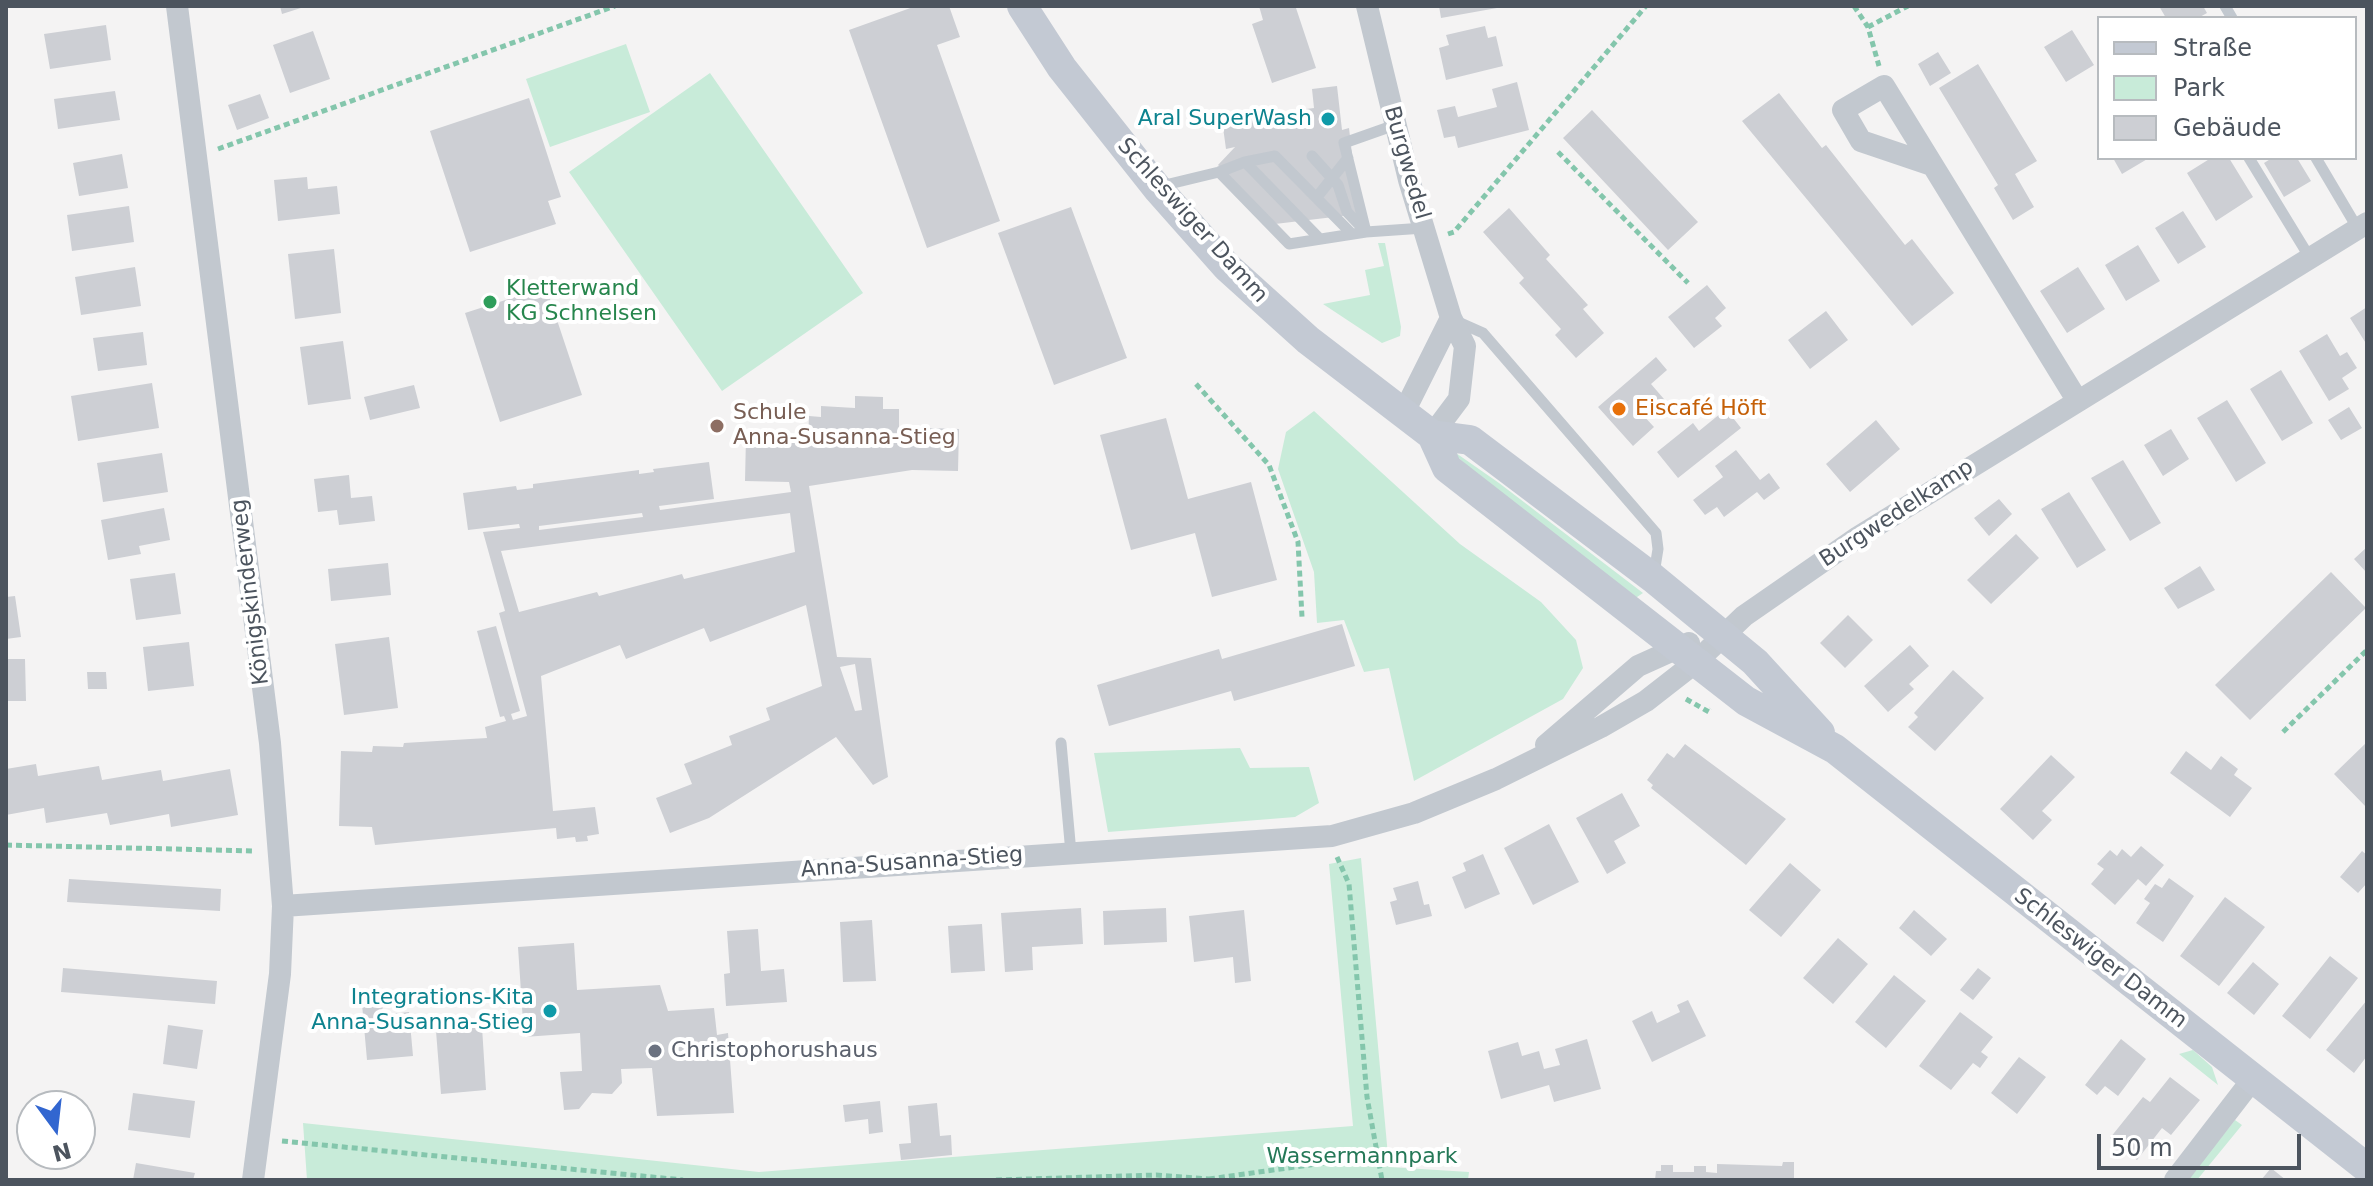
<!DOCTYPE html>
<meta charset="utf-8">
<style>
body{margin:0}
#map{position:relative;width:2373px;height:1186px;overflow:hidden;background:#f4f3f3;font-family:"DejaVu Sans",sans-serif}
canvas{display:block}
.frame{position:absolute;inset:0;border:8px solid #4c545e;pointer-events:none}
.legend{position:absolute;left:2097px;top:16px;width:260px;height:144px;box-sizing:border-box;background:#fff;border:2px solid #b7bbbf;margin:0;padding:10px 14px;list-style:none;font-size:24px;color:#4c545e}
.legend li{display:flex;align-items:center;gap:16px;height:40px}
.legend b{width:40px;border:2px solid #b7bbbf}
.north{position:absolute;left:16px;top:1090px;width:80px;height:80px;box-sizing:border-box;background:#fff;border:2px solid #b7bbbf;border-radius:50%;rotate:165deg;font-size:22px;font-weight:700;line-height:32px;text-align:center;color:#4c545e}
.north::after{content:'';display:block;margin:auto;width:28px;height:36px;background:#3266d0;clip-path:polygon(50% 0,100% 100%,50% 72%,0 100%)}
.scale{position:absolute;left:2097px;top:1134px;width:204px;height:36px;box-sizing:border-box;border:4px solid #4c545e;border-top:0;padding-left:10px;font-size:24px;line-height:28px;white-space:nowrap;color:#4c545e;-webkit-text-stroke:6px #fff;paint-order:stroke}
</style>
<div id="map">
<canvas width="2373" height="1186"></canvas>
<div class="frame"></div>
<ul class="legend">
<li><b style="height:10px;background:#c3c9d3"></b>Straße</li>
<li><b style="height:22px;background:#c8ebd9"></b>Park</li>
<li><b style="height:22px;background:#cdcfd4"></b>Gebäude</li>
</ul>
<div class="north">N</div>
<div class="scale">50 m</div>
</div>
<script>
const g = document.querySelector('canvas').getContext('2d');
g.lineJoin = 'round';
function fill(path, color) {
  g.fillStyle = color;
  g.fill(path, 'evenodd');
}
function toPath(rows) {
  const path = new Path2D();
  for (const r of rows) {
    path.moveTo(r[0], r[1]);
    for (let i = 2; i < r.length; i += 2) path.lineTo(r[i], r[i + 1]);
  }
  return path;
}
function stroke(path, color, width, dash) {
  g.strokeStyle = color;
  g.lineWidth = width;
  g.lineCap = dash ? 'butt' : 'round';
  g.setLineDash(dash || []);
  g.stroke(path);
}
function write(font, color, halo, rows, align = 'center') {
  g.font = font + ' "DejaVu Sans",sans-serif';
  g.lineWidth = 8;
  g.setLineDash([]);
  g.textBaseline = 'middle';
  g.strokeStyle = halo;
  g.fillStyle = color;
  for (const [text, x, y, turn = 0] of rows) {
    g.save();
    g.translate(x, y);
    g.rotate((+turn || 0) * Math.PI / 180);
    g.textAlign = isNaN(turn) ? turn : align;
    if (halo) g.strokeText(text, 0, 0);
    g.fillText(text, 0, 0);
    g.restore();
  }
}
fill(toPath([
 [626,44,650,112,550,147,526,79],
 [710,73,863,293,722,391,569,172],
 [1378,243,1385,243,1401,327,1400,336,1382,343,1323,304,1370,295,1365,270,1384,266],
 [1314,411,1460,544,1541,602,1576,640,1583,668,1563,699,1414,781,1389,668,1364,672,1344,620,1317,623,1314,572,1278,469,1286,432],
 [1443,444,1499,483,1643,593,1634,599,1494,490],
 [1240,748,1250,768,1309,767,1319,803,1295,817,1108,832,1094,753],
 [1361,858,1389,1167,1469,1172,1468,1180,307,1180,303,1123,759,1172,1353,1126,1329,864],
 [2193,1050,2212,1067,2218,1085,2179,1054],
 [2235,1120,2242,1125,2197,1180,2187,1180]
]), '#c8ebd9');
fill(toPath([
 [280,6,304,6,304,7,282,14],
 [916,6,949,6,960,37,937,45,1000,221,927,248,849,30],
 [1259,6,1301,6,1296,8,1316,68,1272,83,1252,24,1263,20],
 [1439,6,1497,6,1497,8,1441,18],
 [2159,6,2203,6,2207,13,2198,18,2166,18],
 [106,25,111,60,50,69,44,34],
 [1485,26,1488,38,1496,36,1503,66,1446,80,1439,48,1449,45,1446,35],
 [2072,30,2094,65,2066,82,2044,47],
 [313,31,330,79,290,93,273,45],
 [1938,52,1951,73,1930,86,1918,64],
 [1978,64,2037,161,2015,174,2034,207,2013,220,1994,188,1998,185,1939,88],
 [1517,82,1529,130,1458,148,1455,136,1444,138,1437,110,1455,106,1458,117,1497,107,1492,89],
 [1337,86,1342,130,1349,128,1359,214,1275,224,1218,165,1235,147,1226,149,1222,120,1314,108,1312,89],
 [115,91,120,120,58,129,54,99],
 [1779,93,1822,148,1826,145,1905,245,1912,239,1954,293,1912,326,1742,121],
 [260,94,269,118,237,130,228,105],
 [529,98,561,197,548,201,556,224,470,252,430,131],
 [1592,110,1698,222,1668,250,1563,138],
 [122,154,128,188,79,196,73,163],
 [2113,158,2149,158,2122,174],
 [2211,158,2229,158,2253,197,2216,221,2187,173],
 [2272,158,2297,158,2311,181,2284,197,2264,163],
 [307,177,308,189,337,186,340,214,278,221,274,180],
 [129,206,134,242,72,251,67,215],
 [1071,207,1127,358,1054,385,998,233],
 [1509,208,1550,255,1546,259,1588,305,1583,309,1604,333,1576,358,1555,335,1561,329,1519,283,1524,278,1483,232],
 [2183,211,2206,247,2178,264,2155,228],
 [2138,245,2160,281,2126,301,2105,265],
 [334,249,341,313,295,319,288,254],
 [135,267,141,306,81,315,75,277],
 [2078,267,2105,309,2067,333,2040,291],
 [1707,285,1726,308,1715,318,1722,326,1694,348,1668,317],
 [546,287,582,395,500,422,465,313],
 [2367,307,2367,345,2350,318],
 [1826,311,1848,340,1810,369,1788,340],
 [143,332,147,365,98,371,93,338],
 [2327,334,2340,356,2347,352,2357,368,2342,378,2349,389,2329,401,2299,351],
 [343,341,351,399,308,405,300,347],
 [1656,357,1667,370,1651,384,1670,406,1659,415,1651,407,1642,414,1654,427,1633,446,1598,407],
 [2281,370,2313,423,2282,441,2250,389],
 [152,383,159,428,78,441,71,396],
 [414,385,420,408,370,420,364,397],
 [855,396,883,397,883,409,899,409,899,427,959,429,958,471,912,470,809,486,837,657,871,658,888,777,873,785,836,737,709,818,670,833,656,798,692,784,684,764,732,745,729,736,770,720,766,708,822,686,806,605,710,642,704,628,626,659,620,645,541,676,553,811,595,807,599,834,587,836,588,841,576,842,575,837,557,839,556,828,375,845,372,827,339,826,341,751,372,752,373,746,403,747,404,743,487,738,485,727,506,721,504,716,500,717,477,631,496,626,520,711,511,714,513,720,527,716,499,613,505,611,483,532,520,528,519,524,468,530,463,493,516,486,517,490,533,488,533,484,639,470,639,474,654,472,653,469,709,462,714,499,659,506,660,510,791,492,789,482,745,481,746,437,808,440,809,416,821,417,821,406,855,408],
 [642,513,643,517,539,530,539,526],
 [790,513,795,552,684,579,682,574,599,596,597,592,519,612,501,551],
 [855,664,862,710,855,711,840,667],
 [2227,400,2266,463,2236,482,2197,418],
 [2349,407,2362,428,2341,440,2328,420],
 [1726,409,1741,428,1678,478,1657,452,1693,423,1699,431],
 [1166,418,1188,499,1251,482,1277,580,1212,597,1195,533,1131,550,1100,435],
 [1876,420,1900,449,1850,492,1826,464],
 [2171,429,2189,459,2163,476,2144,445],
 [1736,450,1760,480,1769,473,1780,488,1764,500,1757,492,1724,517,1717,507,1705,515,1693,500,1723,477,1715,466],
 [162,453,168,492,103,502,97,463],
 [2123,460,2161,523,2130,541,2091,478],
 [349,475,351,498,372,496,375,521,339,525,337,510,318,512,314,479],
 [2069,492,2106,550,2077,568,2041,509],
 [1999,499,2012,514,1989,536,1974,518],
 [164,508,170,540,139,546,141,554,108,560,101,520],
 [2016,534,2039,558,1991,604,1967,580],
 [2367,547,2367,573,2354,559],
 [388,563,391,595,331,601,328,569],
 [2200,566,2215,590,2178,609,2164,588],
 [2331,572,2366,608,2250,720,2215,685],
 [175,573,181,614,136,620,130,579],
 [15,596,21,637,6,639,6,597],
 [1848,615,1873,640,1845,668,1820,643],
 [1342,624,1355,666,1234,701,1231,691,1109,726,1097,685,1219,649,1222,659],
 [389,637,398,708,344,715,335,644],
 [189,642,194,686,148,691,143,647],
 [1910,645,1929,666,1909,684,1914,689,1888,712,1864,686],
 [6,659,25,659,26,701,6,701],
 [1953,670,1984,698,1935,751,1908,727,1918,717,1914,713],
 [87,672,106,672,107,689,88,689],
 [2367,742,2367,808,2334,774],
 [1685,744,1786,819,1746,865,1651,788,1653,785,1647,780,1667,753,1674,758],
 [2186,751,2211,770,2221,756,2238,769,2234,775,2252,788,2230,817,2170,773],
 [2051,755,2075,777,2042,811,2052,820,2033,840,2000,809],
 [36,764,38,776,99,766,102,780,161,770,163,781,230,769,238,815,171,827,169,814,110,825,107,813,46,823,44,808,6,815,6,769],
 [1622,793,1640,826,1614,841,1626,863,1607,874,1576,818],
 [1549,824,1579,882,1533,905,1504,848],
 [2141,846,2164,865,2146,886,2138,879,2115,905,2091,884,2104,869,2097,864,2110,850,2117,856,2122,849,2131,857],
 [2362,851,2367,855,2367,883,2358,893,2340,877],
 [1483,854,1500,894,1465,909,1452,877,1466,871,1463,863],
 [1790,863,1821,890,1781,937,1749,910],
 [2169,878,2194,896,2163,942,2136,923,2150,903,2144,899,2155,884,2162,888],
 [69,879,221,889,220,911,67,902],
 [1418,881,1424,905,1429,904,1432,916,1396,925,1390,902,1397,900,1393,888],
 [2225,897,2265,927,2219,986,2180,956],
 [1081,908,1083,944,1032,947,1033,970,1005,972,1001,913],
 [1166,908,1167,942,1104,945,1103,911],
 [1244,910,1251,981,1235,983,1233,957,1194,962,1189,916],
 [1914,910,1947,939,1931,956,1899,928],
 [872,920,876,981,843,982,840,922],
 [982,924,985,971,951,973,948,926],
 [758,929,761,971,784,969,787,1002,726,1006,724,974,730,973,727,931],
 [1838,938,1868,964,1833,1004,1803,978],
 [574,943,577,990,660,985,668,1011,714,1008,717,1035,728,1033,734,1113,657,1116,652,1068,621,1069,622,1083,612,1094,592,1093,579,1109,564,1110,560,1072,582,1071,580,1033,524,1037,518,947],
 [2330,956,2358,978,2310,1039,2282,1016],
 [2253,962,2279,984,2254,1015,2227,993],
 [63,968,217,981,215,1004,61,992],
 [1978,968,1991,978,1973,1000,1960,990],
 [1894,975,1926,1001,1886,1048,1855,1022],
 [1688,1000,1706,1036,1652,1062,1632,1021,1652,1011,1657,1023,1680,1012,1677,1005],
 [2367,1000,2367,1056,2354,1073,2326,1050],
 [382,1002,383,1015,409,1012,413,1056,367,1060,362,1004],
 [1960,1012,1993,1037,1981,1052,1988,1057,1980,1068,1973,1063,1951,1090,1919,1066],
 [168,1025,203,1030,197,1069,163,1064],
 [482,1027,486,1090,441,1094,436,1031],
 [1587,1039,1601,1089,1554,1102,1549,1085,1501,1099,1488,1051,1518,1042,1522,1056,1539,1051,1544,1069,1560,1065,1555,1049],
 [2121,1039,2146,1059,2118,1096,2105,1086,2097,1095,2085,1085],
 [2019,1057,2046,1077,2017,1114,1991,1093],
 [2170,1077,2200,1100,2171,1135,2162,1128,2137,1160,2110,1138,2143,1097,2150,1102],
 [133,1093,195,1101,190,1138,128,1130],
 [880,1101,883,1132,869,1134,868,1119,845,1122,843,1105],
 [937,1103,940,1136,951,1135,952,1155,901,1160,899,1144,911,1143,908,1106],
 [1783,1162,1794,1162,1794,1180,1655,1180,1656,1171,1661,1171,1661,1165,1673,1165,1673,1172,1694,1172,1694,1166,1706,1166,1706,1172,1717,1173,1717,1164,1782,1166],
 [136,1163,195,1173,193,1180,133,1180],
 [2271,1168,2286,1180,2261,1180]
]), '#cdcfd4');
stroke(toPath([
 [1854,6,1868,27,1879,66],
 [1868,27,1908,6],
 [218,149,615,6],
 [1558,152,1688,283],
 [1448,234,1454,232,1646,6],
 [1196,384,1269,465,1298,542,1302,617],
 [1686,699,1709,712,1711,709],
 [2283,732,2367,650],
 [6,845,255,851],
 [1337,857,1349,884,1367,1097,1382,1180],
 [282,1141,683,1180],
 [1209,1179,1345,1160,1377,1161],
 [996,1180,1156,1175,1209,1179]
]), '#84c6ac', 5, [6, 4]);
stroke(toPath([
 [2225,6,2232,18],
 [1395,125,1344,143,1366,232,1424,228],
 [1312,156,1338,185,1347,212,1366,232],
 [2249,158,2310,258],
 [2316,158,2358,229],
 [1245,162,1275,156,1352,234],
 [1219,172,1245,162,1318,237],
 [1161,186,1219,172,1289,244,1366,232],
 [1317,197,1348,158],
 [1456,321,1483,333,1656,533,1658,549,1654,574],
 [1061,743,1071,853]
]), '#c2c8cf', 11);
stroke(toPath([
 [177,6,270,743,283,906,280,974,253,1180],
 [1367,6,1409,180,1451,318,1465,346,1459,399,1432,435],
 [1932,165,1861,141,1843,110,1884,86,2077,400],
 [1404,412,1451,318],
 [1546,745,1638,666,1689,643],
 [283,906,1332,836,1414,813,1496,779,1601,727,1646,701,1696,662,1744,616,1858,537,2367,223],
 [2175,1180,2252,1080]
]), '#c2c8cf', 22);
stroke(toPath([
 [1022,6,1062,68,1157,188,1227,267,1308,340,1432,435,1447,468,1746,701,1835,749,2367,1168],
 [1432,435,1470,440,1653,578,1755,662,1820,733]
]), '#c3c9d3', 30);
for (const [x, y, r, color] of [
 [1328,119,8,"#0f9aa8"],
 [490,302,8,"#2e9e5b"],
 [1619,409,8,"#e8710a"],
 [717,426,8,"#8d6e63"],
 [550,1011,8,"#0f9aa8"],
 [655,1051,8,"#6b7280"]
]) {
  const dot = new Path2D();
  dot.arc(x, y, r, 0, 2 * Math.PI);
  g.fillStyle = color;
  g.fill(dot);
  stroke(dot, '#fff', 3);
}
write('22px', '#0d838f', '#fff', [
 ["Aral SuperWash",1312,119],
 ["Integrations-Kita",534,998],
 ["Anna-Susanna-Stieg",534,1023]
], 'right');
write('22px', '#4c545e', '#fff', [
 ["Burgwedel",1406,163,74],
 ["Schleswiger Damm",1192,221,48],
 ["Burgwedelkamp",1897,514,-33],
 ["Königskinderweg",251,592,-97],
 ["Anna-Susanna-Stieg",912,863,-4],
 ["Schleswiger Damm",2100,959,38]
]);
write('22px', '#27864d', '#fff', [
 ["Kletterwand",506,289],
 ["KG Schnelsen",506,314]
], 'left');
write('22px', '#c56008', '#fff', [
 ["Eiscafé Höft",1635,409]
], 'left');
write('22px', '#785e54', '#fff', [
 ["Schule",733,413],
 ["Anna-Susanna-Stieg",733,438]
], 'left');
write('22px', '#5b616d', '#fff', [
 ["Christophorushaus",671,1051]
], 'left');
write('22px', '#247857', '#fff', [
 ["Wassermannpark",1362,1157]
]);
</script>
